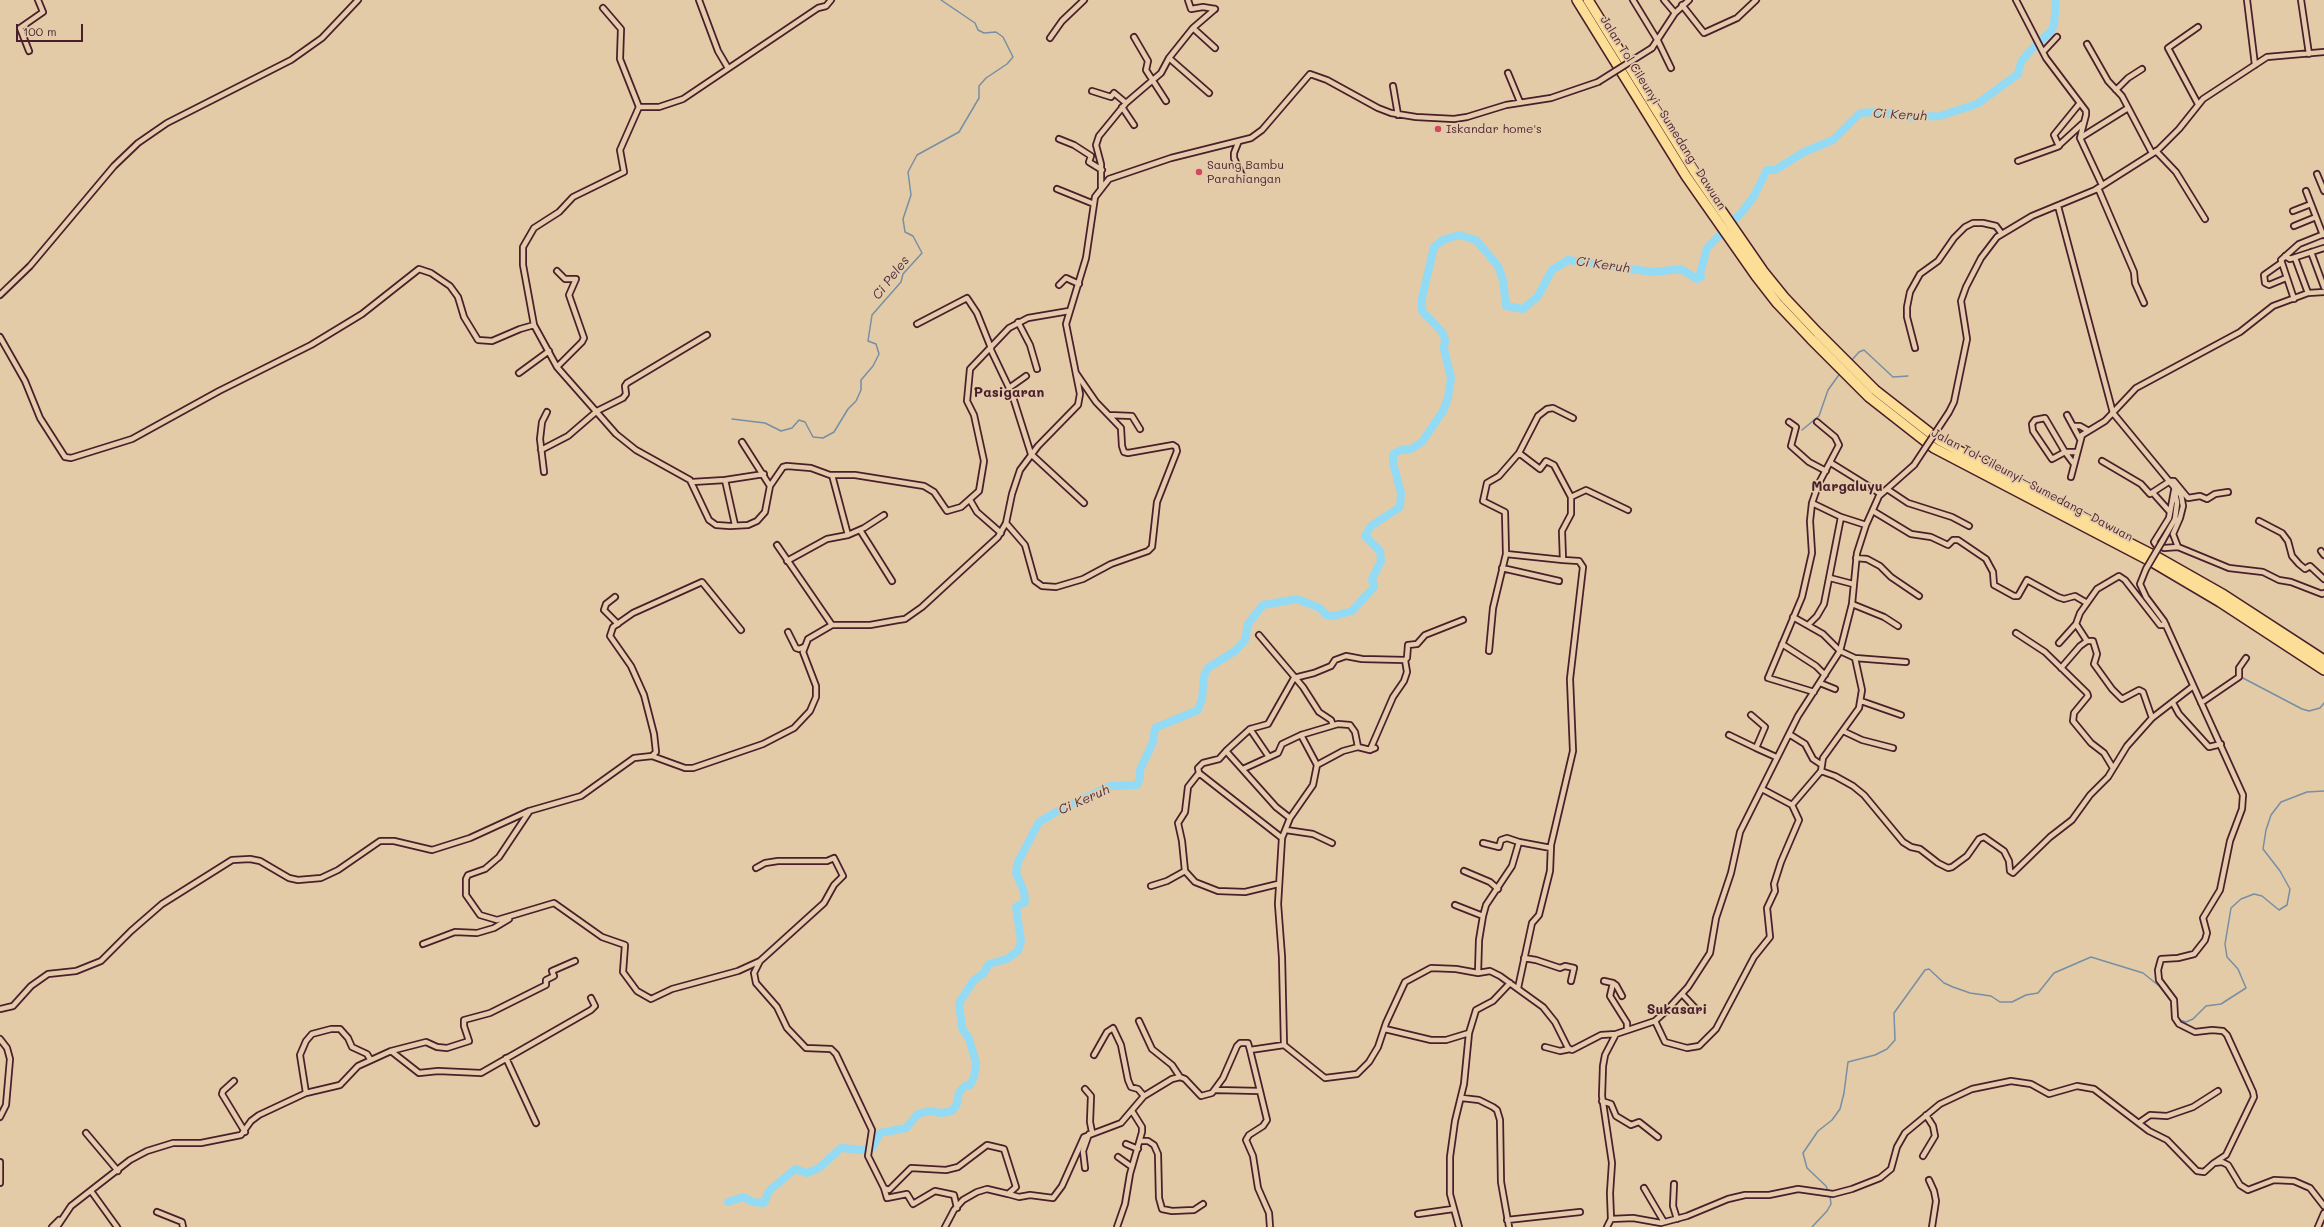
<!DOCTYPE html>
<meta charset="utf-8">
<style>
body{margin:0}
#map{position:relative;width:2324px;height:1227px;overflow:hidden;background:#e4cba7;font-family:Mali,sans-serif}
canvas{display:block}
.scale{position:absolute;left:16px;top:24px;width:67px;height:18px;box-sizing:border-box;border:2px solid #4a1f2b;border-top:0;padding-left:5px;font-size:12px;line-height:14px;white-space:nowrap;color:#4a1f2b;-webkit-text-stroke:3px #e3cbac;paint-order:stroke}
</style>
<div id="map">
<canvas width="2324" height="1227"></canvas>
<div class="scale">100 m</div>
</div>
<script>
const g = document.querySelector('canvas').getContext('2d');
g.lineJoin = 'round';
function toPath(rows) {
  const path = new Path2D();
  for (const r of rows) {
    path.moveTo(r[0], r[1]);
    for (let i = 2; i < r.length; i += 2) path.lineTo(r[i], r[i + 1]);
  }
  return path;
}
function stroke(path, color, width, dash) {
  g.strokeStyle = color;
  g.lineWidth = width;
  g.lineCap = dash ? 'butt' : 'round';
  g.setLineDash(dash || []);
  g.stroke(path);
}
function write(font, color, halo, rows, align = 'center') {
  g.font = font + ' Mali,sans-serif';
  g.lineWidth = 3.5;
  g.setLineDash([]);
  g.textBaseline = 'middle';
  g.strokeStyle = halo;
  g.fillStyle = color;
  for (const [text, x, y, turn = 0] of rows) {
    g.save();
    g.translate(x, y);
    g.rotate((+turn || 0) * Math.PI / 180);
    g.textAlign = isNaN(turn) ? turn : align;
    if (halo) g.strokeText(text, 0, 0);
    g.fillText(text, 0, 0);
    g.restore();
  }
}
stroke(toPath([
 [1851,361,1859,352,1864,350,1893,377,1908,376],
 [732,419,765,423,781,431,792,428,799,420,805,422,813,437,823,438,834,432,848,409,856,401,861,390,861,380,873,366,879,354,876,344,868,341,872,315,901,282,903,274,922,253,913,236,905,232,903,219,911,195,908,172,917,155,959,132,979,98,979,86,986,78,1007,64,1013,57,1003,37,996,32,984,33,978,30,975,23,941,0],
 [1802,430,1819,416,1828,390,1841,372],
 [2241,677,2302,709,2309,711,2320,708,2324,703],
 [2176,1015,2180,1020,2186,1022,2193,1019,2206,1006,2221,1004,2246,988,2238,969,2227,957,2225,944,2231,908,2241,899,2254,894,2262,896,2279,910,2287,905,2290,889,2280,871,2263,849,2266,830,2271,815,2281,802,2307,792,2324,791],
 [1812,1227,1827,1211,1831,1204,1830,1196,1826,1186,1807,1168,1803,1153,1818,1131,1832,1120,1840,1109,1844,1093,1848,1062,1875,1055,1887,1049,1895,1040,1894,1013,1925,970,1929,969,1944,983,1953,987,1970,993,1991,996,2000,1002,2012,1002,2026,995,2038,993,2054,973,2091,957,2143,973,2163,989]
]), '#768fa4', 1.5);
stroke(toPath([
 [728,1202,743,1197,753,1202,764,1203,769,1191,795,1169,807,1173,819,1168,841,1148,865,1150,872,1148,880,1133,906,1128,918,1114,929,1111,942,1113,952,1111,957,1104,959,1092,965,1086,970,1085,974,1077,976,1063,969,1039,962,1028,959,1003,974,980,983,974,989,964,1007,959,1018,951,1021,941,1016,907,1025,902,1024,892,1016,873,1018,862,1039,822,1063,808,1110,786,1137,785,1140,778,1140,770,1153,742,1155,728,1198,710,1202,699,1204,676,1208,668,1235,651,1245,640,1248,624,1263,605,1297,599,1320,608,1326,615,1334,616,1352,611,1374,587,1372,579,1381,561,1380,551,1365,536,1371,526,1400,507,1401,493,1393,463,1393,454,1401,450,1411,449,1422,442,1443,411,1448,398,1451,378,1444,349,1445,339,1442,332,1422,311,1422,298,1434,247,1443,240,1459,235,1476,240,1498,266,1503,280,1506,306,1523,309,1538,296,1552,270,1568,260,1653,272,1681,269,1697,279,1701,277,1700,274,1707,248,1742,212,1754,196,1767,170,1775,170,1804,152,1833,140,1860,113,1876,112,1912,117,1940,116,1977,104,2018,74,2021,62,2028,53,2051,31,2054,25,2056,0]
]), '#93daf4', 8);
const minor = toPath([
 [699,0,718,51,728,68],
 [1188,0,1191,9,1203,7,1215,9],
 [1633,0,1658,41,1671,68],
 [1664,0,1675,13],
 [2016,0,2046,58,2086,111,2086,115,2080,138,2102,185],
 [2247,0,2255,65],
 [2301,0,2309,54],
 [1682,5,1704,33,1737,18,1756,0],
 [603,8,621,29,620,59,639,107],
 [2198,27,2168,48,2198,104],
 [1193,28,1215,48],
 [1134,37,1148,61,1146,70,1166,101],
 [1050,38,1062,21,1084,0],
 [2087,44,2108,81,2122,96,2152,153],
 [1652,48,1675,13,1689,0],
 [29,51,20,28,43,12,38,0],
 [2043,52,2057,37],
 [1169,58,1209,93],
 [1508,73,1520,102],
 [1393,86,1398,115],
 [2116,90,2128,78,2142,69],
 [1092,91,1111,97,1114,93,1126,103],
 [1122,107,1134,125],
 [2080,138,2128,108],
 [1059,139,1074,145,1091,156,1089,162,1102,170],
 [1238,143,1234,153,1234,158,1243,178],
 [2059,146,2054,135,2080,103],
 [2156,151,2176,172,2205,219],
 [2018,161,2057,147,2082,124],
 [2317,174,2324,191],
 [1101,187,1101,164,1096,145,1099,136,1126,103,1161,73,1169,58,1193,28,1215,9],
 [2098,188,2134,272,2135,283,2144,303],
 [1057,189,1094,204],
 [2306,191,2323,235],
 [2058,206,2113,413,2174,487,2177,503,2175,519,2163,540],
 [2293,211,2311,204],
 [2294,226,2316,217],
 [2311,252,2324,287],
 [2285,256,2290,259,2324,248],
 [2295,258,2308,293],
 [2281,263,2264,275,2265,283,2269,285,2286,278],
 [557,271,565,279,576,279,569,295,584,338,582,342,557,367],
 [1059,285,1066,278,1079,284],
 [0,295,30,266,114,166,138,143,167,123,291,60,322,38,358,0],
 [2294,299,2281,260,2299,244,2324,234],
 [1018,322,1030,345,1037,369],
 [917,324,967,298,977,313,991,348],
 [534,325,523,265,523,247,534,228,559,212,573,197,624,172,620,150,639,107,659,107,683,99,818,8,826,6,831,0],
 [0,337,25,381,40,418,65,457,71,458,132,439,219,391,311,345,362,314,419,269,431,273,450,286,458,297,464,317,478,340,492,341,520,329,534,325,557,367,616,434,636,450,690,480,709,520,716,525,730,526,748,525,757,521,765,512,770,486,783,467,787,466,811,468,830,475,855,475,924,486,934,492,947,511,961,507,979,491,984,461,974,415,967,401,970,369,1009,328,1028,318,1069,311],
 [990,348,1012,394,1031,454,1084,503],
 [1915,348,1907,317,1907,307,1910,292,1920,274,1938,261,1954,238,1965,227,1973,223,1983,223,1996,226,2002,234],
 [519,373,549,351],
 [1009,388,1026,376],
 [1949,412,1954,402,1967,339,1961,301,1966,287,1981,258,1997,237,2032,216,2095,190,2158,150,2179,129,2203,99,2267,57,2324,52],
 [1109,415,1132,416,1140,429],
 [2067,415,2080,439],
 [1789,422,1796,427,1791,446,1809,462,1826,471],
 [2073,426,2080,426,2087,430],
 [742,442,770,486],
 [541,450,568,436,597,411,623,398,626,394,625,386,627,383,707,335],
 [1519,453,1499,476,1487,483,1483,501,1505,512,1506,554,1563,560],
 [2102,461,2141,484,2150,494,2170,481,2174,481,2188,498,2200,496,2207,499,2215,494,2228,492],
 [1831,463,1881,494],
 [2074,464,2065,452,2045,418,2035,420,2032,424,2033,431,2052,459,2065,452,2076,452],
 [544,472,540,439,542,422,547,412],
 [832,475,848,535],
 [2071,477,2082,435,2105,421,2136,388,2240,332,2273,306,2308,293,2324,292],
 [725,480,735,525],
 [692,482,725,480,764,474],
 [2174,487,2181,495,2183,506,2180,518,2173,534,2178,547,2229,568,2263,572,2279,580,2291,582,2322,594,2324,593],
 [1887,489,1908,503,1952,517,1969,526],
 [2153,493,2170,512],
 [1571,497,1554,465,1546,461,1540,469,1519,453,1538,416,1547,409,1553,408,1573,418],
 [970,500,977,512,1001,533],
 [1812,503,1841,517,1866,525],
 [1873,511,1911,534,1931,537,1948,545,1953,540,1958,540,1986,559,1993,572,1994,585,2014,596,2018,596,2027,580,2058,597,2064,599,2075,596,2087,603],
 [2259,521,2282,533,2288,541,2292,556,2299,564,2305,569,2310,566,2324,579],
 [1006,523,1025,545,1035,581,1042,586,1056,587,1083,579,1111,564,1148,551,1152,547,1157,502,1177,451,1176,447,1173,445,1128,453,1124,452,1122,446,1121,428,1096,402,1076,373],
 [860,530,892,581],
 [777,545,832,625],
 [2156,545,2154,542,2169,518,2174,491],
 [2164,548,2178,547],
 [2321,551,2324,555],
 [1856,558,1867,559,1880,566,1891,577,1919,596],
 [787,561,827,539,848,535,864,528,884,515],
 [1502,568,1559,581],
 [2146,569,2140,584,2146,597,2164,621,2243,795,2242,809,2230,841,2220,890,2203,918,2207,933,2205,940,2194,954,2178,958,2161,959,2158,970,2159,980,2174,1000,2175,1018,2179,1024,2195,1032,2212,1030,2223,1031,2227,1035,2253,1092,2254,1097,2226,1155,2214,1163],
 [1830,578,1853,584],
 [615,597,606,604,604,610,618,624],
 [1852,604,1884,617,1898,626],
 [1808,625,1817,616,1824,604,1841,517],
 [788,632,796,648,799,649,804,647],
 [2016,633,2045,652,2087,693,2088,696,2074,713,2073,721,2091,743,2104,753,2113,768],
 [1259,635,1303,687,1319,712,1331,720,1333,725],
 [2087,641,2076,624,2080,613,2097,589,2119,576,2125,580,2160,625,2166,625],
 [2059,643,2076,624],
 [1782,644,1816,666,1825,675],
 [1489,651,1493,608,1506,554],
 [1855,658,1906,662],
 [1405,660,1407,658,1408,645,1417,644,1425,635,1463,620],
 [1820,683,1835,689],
 [1814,692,1768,678,1802,597,1812,553,1810,521,1812,503,1819,483,1839,445,1835,437,1817,422],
 [1861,701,1901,715],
 [2173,703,2179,714,2209,747,2221,744],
 [2201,703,2239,677,2239,668,2246,658],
 [1751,715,1765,727,1756,748,1776,757],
 [2152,718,2192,687],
 [1250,729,1269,757],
 [1843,731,1862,740,1893,748],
 [1789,734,1805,744,1813,759,1822,765],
 [1301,735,1317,765],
 [1729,735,1756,748],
 [652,756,656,752,654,734,644,695,631,666,610,636,613,627,633,613,702,582,741,630],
 [1243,769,1278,753,1282,744,1301,735,1338,724,1350,725,1355,732,1358,747],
 [1821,771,1835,776,1853,786,1864,795,1903,842,1911,847,1920,849,1938,863,1948,868,1952,867,1967,856,1979,839,1984,837,2004,851,2009,861,2010,871,2013,873,2050,837,2072,820,2090,795,2108,777,2127,746,2152,718,2143,692,2139,690,2122,699,2112,689,2094,664,2097,654,2093,641,2087,641,2080,646,2061,668],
 [1199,773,1198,768,1203,763,1219,759,1227,750],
 [1762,789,1792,805],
 [529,812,499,857,485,869,468,875,466,879,466,895,480,915,497,920,554,903,602,937,625,945,623,972,637,991,651,999,672,989,738,971,760,961,754,973,756,983,777,1007,787,1028,806,1048,831,1049,836,1054,872,1130,868,1156,884,1188,889,1190,911,1168,946,1170,958,1167,987,1145,1004,1149,1016,1187,1008,1194,987,1189,977,1192,963,1200,954,1210,945,1227],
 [1290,818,1276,807,1226,751,1250,729,1268,724,1294,678,1314,673,1331,666,1335,660,1346,656,1362,659,1405,660,1407,672,1404,681,1393,697,1370,750],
 [1286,830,1313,834,1332,843],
 [1483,843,1499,847,1501,840,1507,838,1519,842,1551,848],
 [756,868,765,863,778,861,827,861,834,858,843,876,834,885,824,903,760,961],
 [1185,871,1182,841,1178,823,1185,812,1188,787,1199,773,1282,838],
 [1464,871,1490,882,1498,889],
 [1151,886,1167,881,1185,871,1195,882,1218,891,1245,892,1278,884],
 [1455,905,1483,916],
 [423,944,455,932,477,933,494,928,509,919],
 [1524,958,1536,960,1560,968,1565,966,1574,968,1571,981],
 [1478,973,1479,940,1483,916,1486,905,1512,866,1519,842],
 [1604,981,1613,983],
 [1518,988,1532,923,1539,915,1550,871,1551,845,1573,751,1570,679,1583,567,1579,561,1563,560,1562,531,1571,514,1571,497,1586,490,1628,510],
 [1682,994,1697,1010],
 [1622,996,1616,985,1613,983,1610,996,1627,1023,1627,1029],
 [0,1009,13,1006,31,986,48,974,76,971,101,961,131,931,162,904,232,860,250,859,260,861,289,878,298,880,321,878,338,870,380,841,394,841,432,850,470,838,529,811,581,796,634,758,652,756,685,768,693,768,763,744,794,728,810,711,816,697,816,686,803,652,808,639,832,625,870,625,898,620,905,619,922,607,998,537,1006,523,1012,494,1020,470,1038,446,1078,405,1080,394,1066,324,1086,258,1095,197,1109,179,1171,158,1251,138,1262,130,1310,74,1327,80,1378,108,1391,113,1416,117,1454,119,1467,117,1506,105,1551,98,1598,82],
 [1139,1021,1152,1049,1172,1065,1180,1077],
 [1655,1021,1665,1042,1687,1048,1699,1046,1716,1029,1754,957,1770,937,1767,908,1775,891,1774,884,1781,862,1799,820,1792,805,1821,771,1823,758,1859,708,1862,690,1855,658,1840,651,1823,634,1793,617],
 [1385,1029,1431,1040,1446,1040,1469,1033],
 [0,1039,7,1048,10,1059,6,1105,0,1117],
 [1284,1045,1325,1078,1357,1074,1369,1062,1378,1047,1386,1023,1405,982,1431,968,1456,969,1478,973,1490,971,1500,976,1543,1007,1555,1022,1568,1048,1572,1050,1601,1035,1616,1034],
 [1545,1047,1560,1051,1570,1049],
 [391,1051,426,1042,437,1047,447,1048,469,1041,464,1026,464,1020,490,1013,546,985,546,980,554,976,552,971,575,961],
 [1094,1055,1107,1032,1113,1028,1121,1045,1128,1080,1131,1087,1138,1089,1144,1096],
 [506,1058,536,1123],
 [234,1081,223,1091,222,1094,245,1132],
 [1085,1089,1091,1096,1090,1122,1092,1132],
 [1216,1090,1260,1091,1250,1050,1284,1045,1282,957,1278,904,1282,838,1290,818,1313,785,1317,765,1343,751,1358,747,1370,750,1375,748],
 [1260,1091,1267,1120,1263,1126,1249,1135,1246,1140,1253,1156,1258,1188,1269,1213,1270,1227],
 [306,1093,300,1055,306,1041,312,1034,331,1029,340,1029,348,1038,352,1047,367,1054,370,1059],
 [1462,1098,1479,1100,1493,1107,1497,1110,1500,1120,1501,1182,1509,1227],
 [1602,1101,1611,1104,1616,1116,1631,1125,1639,1122,1658,1137],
 [2140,1122,2150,1115,2167,1116,2193,1107,2218,1091],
 [86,1133,118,1171],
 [1140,1141,1148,1141,1154,1145,1158,1154,1159,1198,1162,1209,1172,1211,1194,1210,1203,1204],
 [1126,1144,1138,1149],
 [1923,1156,1935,1136,1933,1126,1926,1115],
 [1118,1157,1132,1167],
 [0,1162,0,1183],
 [1085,1168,1083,1151,1089,1134],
 [1929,1180,1934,1191,1936,1201,1932,1227],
 [1674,1184,1673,1206,1677,1219],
 [884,1188,887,1198,907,1194,913,1204,935,1191,954,1195,957,1208],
 [1644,1188,1664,1222],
 [91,1191,117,1227],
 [1008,1194,1019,1197,1030,1195,1053,1198,1062,1186,1084,1137,1121,1123,1144,1096,1172,1079,1180,1077,1185,1079,1201,1096,1212,1093,1223,1078,1237,1046,1240,1043,1248,1043,1250,1050],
 [157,1212,182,1222,183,1227],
 [1418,1214,1453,1209],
 [1611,1219,1633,1218,1661,1223,1687,1216,1728,1199,1745,1195,1769,1195,1798,1189,1833,1194,1852,1189,1880,1178,1891,1169,1897,1147,1905,1133,1940,1104,1972,1089,2011,1081,2031,1084,2049,1094,2077,1086,2094,1089,2149,1131,2167,1140,2197,1171,2204,1172,2214,1163,2222,1162,2228,1165,2240,1185,2248,1190,2274,1180,2294,1181,2310,1188,2324,1206],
 [1507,1220,1580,1212],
 [52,1227,59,1220],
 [57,1227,71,1206,130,1160,147,1151,173,1143,201,1143,241,1135,251,1121,259,1115,306,1093,340,1085,358,1066,391,1051,419,1073,438,1071,481,1073,591,1010,595,1006,591,998],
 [1117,1227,1125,1204,1130,1174,1142,1132,1142,1127,1132,1111],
 [1459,1227,1450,1194,1450,1157,1455,1121,1464,1084,1469,1033,1476,1010,1493,1001,1510,983],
 [1607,1227,1611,1219,1610,1193,1612,1163,1602,1096,1603,1066,1605,1055,1616,1034,1655,1021,1667,1010,1688,987,1710,953,1716,918,1731,873,1740,832,1798,716,1840,651,1852,604,1857,553,1866,525,1879,496,1914,465],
 [2318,1227,2324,1213]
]);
const motorway = toPath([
 [1577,0,1686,176,1756,276,1777,303,1811,339,1869,397,1934,448,2154,563,2220,602,2324,670],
 [1588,0,1694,171,1763,271,1784,297,1818,333,1875,390,1939,440,2108,532,2157,557,2224,595,2324,660]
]);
stroke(minor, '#4a1f2b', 8);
stroke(motorway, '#4a1f2b', 12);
stroke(minor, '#e3cbac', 4.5);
stroke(motorway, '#fcde96', 9);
const minorBridge = toPath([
 [1598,82,1652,48],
 [1914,465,1949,412],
 [2146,569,2163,540]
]);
stroke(minorBridge, '#4a1f2b', 8, []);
stroke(minorBridge, '#e3cbac', 4.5);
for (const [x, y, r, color] of [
 [1438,129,4,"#d1495b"],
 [1199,172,4,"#d1495b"]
]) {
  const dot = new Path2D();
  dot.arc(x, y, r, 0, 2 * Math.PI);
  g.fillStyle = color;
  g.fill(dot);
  stroke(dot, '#e3cbac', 1.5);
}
write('12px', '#4a1f2b', '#e3cbac', [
 ["Jalan Tol Cileunyi–Sumedang–Dawuan",1663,113,58],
 ["Jalan Tol Cileunyi–Sumedang–Dawuan",2032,485,28]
]);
write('12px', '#4a1f2b', '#e3cbac', [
 ["Iskandar home's",1446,129],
 ["Saung Bambu",1207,165],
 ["Parahiangan",1207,179]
], 'left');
write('italic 13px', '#51323f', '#e3cbac', [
 ["Ci Keruh",1900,115,3],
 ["Ci Keruh",1603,265,8],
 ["Ci Peles",891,278,-52],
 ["Ci Keruh",1084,800,-24]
]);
write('bold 14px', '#4a1f2b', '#e3cbac', [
 ["Pasigaran",1009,393],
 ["Margaluyu",1847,487],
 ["Sukasari",1677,1010]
]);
</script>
